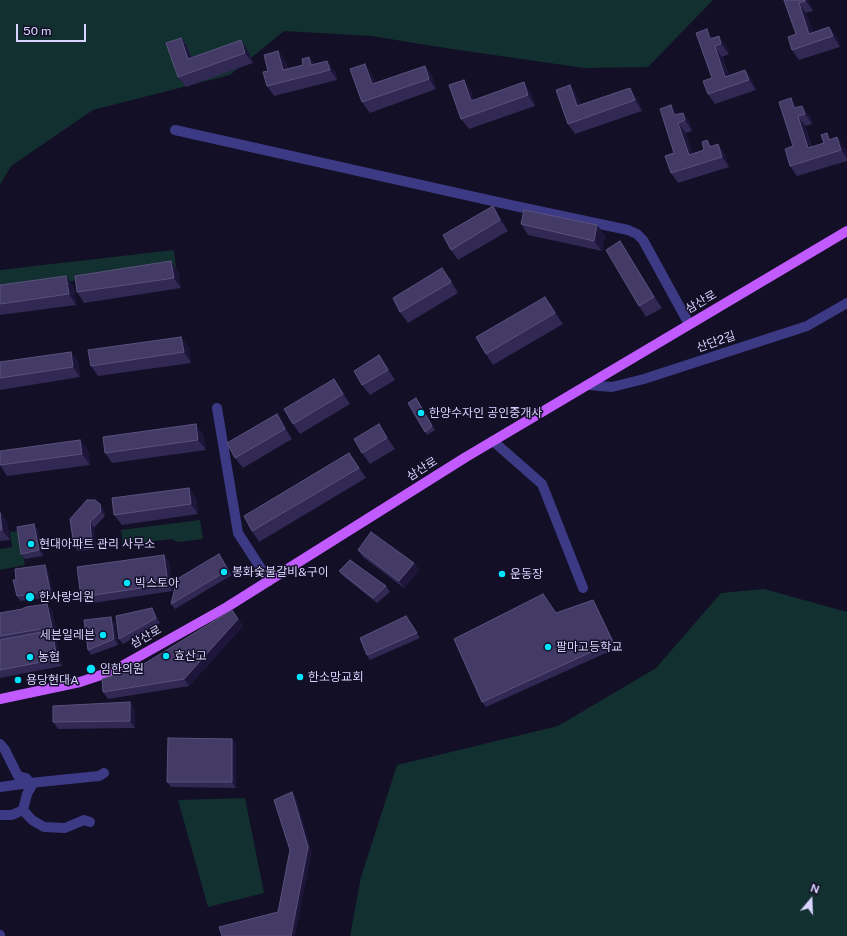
<!DOCTYPE html>
<meta charset="utf-8">
<style>
body{margin:0}
#map{position:relative;width:847px;height:936px;overflow:hidden;background:#130f26;font-family:"Public Sans",sans-serif}
canvas{display:block}
.north{position:absolute;left:791px;top:880px;width:40px;height:40px;-webkit-text-stroke:3px #130f26;paint-order:stroke;rotate:19deg;font-size:11px;font-weight:700;line-height:16px;text-align:center;color:#d9d4ff}
.north::after{content:'';display:block;margin:auto;width:14px;height:18px;background:#d9d4ff;clip-path:polygon(50% 0,100% 100%,50% 72%,0 100%)}
.scale{position:absolute;left:16px;top:24px;width:70px;height:18px;box-sizing:border-box;border:2px solid #d9d4ff;border-top:0;padding-left:5px;font-size:12px;line-height:14px;white-space:nowrap;color:#d9d4ff;-webkit-text-stroke:3px #130f26;paint-order:stroke}
</style>
<div id="map">
<canvas width="847" height="936"></canvas>
<div class="north">N</div>
<div class="scale">50 m</div>
</div>
<script>
const g = document.querySelector('canvas').getContext('2d');
g.lineJoin = 'round';
function fill(path, color) {
  g.fillStyle = color;
  g.fill(path, 'evenodd');
}
function toPath(rows) {
  const path = new Path2D();
  for (const r of rows) {
    path.moveTo(r[0], r[1]);
    for (let i = 2; i < r.length; i += 2) path.lineTo(r[i], r[i + 1]);
  }
  return path;
}
function stroke(path, color, width, dash) {
  g.strokeStyle = color;
  g.lineWidth = width;
  g.lineCap = dash ? 'butt' : 'round';
  g.setLineDash(dash || []);
  g.stroke(path);
}
function write(font, color, halo, rows, align = 'center') {
  g.font = font + ' "Public Sans","Noto Sans KR",sans-serif';
  g.lineWidth = 3;
  g.setLineDash([]);
  g.textBaseline = 'middle';
  g.strokeStyle = halo;
  g.fillStyle = color;
  for (const [text, x, y, turn = 0] of rows) {
    g.save();
    g.translate(x, y);
    g.rotate((+turn || 0) * Math.PI / 180);
    g.textAlign = isNaN(turn) ? turn : align;
    if (halo) g.strokeText(text, 0, 0);
    g.fillText(text, 0, 0);
    g.restore();
  }
}
fill(toPath([
 [0,0,713,0,648,67,584,68,452,49,371,36,284,31,230,75,93,110,11,166,0,185],
 [174,250,176,268,0,290,0,270],
 [200,520,203,539,178,542,171,539,123,545,121,530],
 [19,531,25,565,0,570,0,549,12,547,10,532],
 [764,589,847,612,847,936,350,936,361,877,397,765,558,726,656,668,721,593],
 [245,798,264,893,208,907,178,800]
]), '#12302f');
stroke(toPath([
 [175,130,515,206,628,230,637,234,643,240,689,324],
 [589,385,612,387,644,379,807,326,847,303],
 [217,408,238,533,269,581],
 [493,441,542,484,583,588],
 [0,744,5,750,18,776,26,778,32,785,27,794,23,810,32,820,44,827,65,828,84,820,90,822],
 [0,787,30,783,99,776,104,773],
 [0,815,12,815,23,810],
 [0,935,0,936]
]), '#3d3a85', 10);
stroke(toPath([
 [0,699,80,682,113,671,227,607,466,457,847,231]
]), '#c25bff', 10);
fill(toPath([
 [784,0,808,0,810,3,813,11,806,13,813,32,829,27,837,37,840,47,799,60,792,50,796,34],
 [181,38,188,48,191,58,248,51,253,63,186,87,178,77],
 [713,38,726,46,729,54,722,57,729,76,745,70,752,81,756,90,715,104,708,94,712,78],
 [278,51,286,62,288,69,303,65,309,57,314,64,335,71,337,80,274,96,267,86,268,71],
 [425,66,432,76,436,89,370,113,362,102,372,74,375,83],
 [570,85,577,96,581,105,637,98,642,111,575,134,568,124],
 [471,91,474,100,531,93,535,106,469,129,461,119],
 [797,107,810,116,812,124,805,126,812,147,824,143,831,139,845,148,847,155,847,161,797,176,790,166,793,146],
 [683,113,690,123,692,131,686,133,692,154,704,150,707,140,712,146,718,144,725,155,729,167,678,183,671,173,674,153,677,114],
 [493,206,500,217,508,231,458,260,451,250],
 [521,224,605,235,602,251,528,235],
 [620,241,627,252,662,308,646,317,639,306],
 [178,271,181,288,84,303,77,292],
 [450,278,458,293,408,323,400,312],
 [0,285,74,287,76,305,0,315],
 [545,297,563,324,493,365,486,354],
 [189,347,191,363,98,376,91,366],
 [71,352,78,362,80,377,0,390,0,362],
 [379,355,387,366,395,380,370,395,362,385],
 [334,379,342,390,350,404,300,434,293,424],
 [419,402,435,430,427,435,425,432],
 [277,414,284,424,292,439,243,468,235,458],
 [379,424,395,449,370,464,362,453],
 [203,434,206,450,112,463,105,453],
 [80,440,88,451,90,465,7,476,0,465],
 [349,453,366,478,259,542,252,531],
 [189,488,196,498,198,514,122,525,114,515],
 [104,509,105,516,94,528,96,549,78,551,74,546,70,519],
 [0,512,7,522,10,540,0,541],
 [38,529,43,556,25,559,21,554],
 [358,550,414,563,419,570,404,588,363,557],
 [164,555,169,562,173,591,86,604,81,597],
 [222,559,232,575,175,609,171,604],
 [48,571,54,597,20,601,17,596,16,580],
 [339,571,386,586,390,592,377,603,343,576],
 [47,604,52,611,57,634,55,635,56,637,62,666,0,678,0,629],
 [596,605,617,648,486,707,482,702,556,613],
 [232,610,243,626,189,686,108,699,103,692,139,667],
 [155,613,160,623,123,644,119,639],
 [406,616,420,638,370,660,367,655],
 [115,622,118,645,91,655,88,650],
 [135,709,135,728,58,729,53,722],
 [232,739,236,744,236,788,171,787,167,782]
]), '#312854');
fill(toPath([
 [805,0,808,0,810,3,813,11],
 [799,3,806,13,816,42,809,34],
 [829,27,837,37,840,47,833,36],
 [707,29,714,40,710,39],
 [719,36,726,46,729,54,721,44],
 [181,38,188,48,195,69,188,59],
 [241,40,248,51,253,63,245,53],
 [715,46,722,57,732,86,725,77],
 [278,51,286,62,291,81,283,70],
 [309,57,316,68,311,65],
 [327,61,335,71,337,80,330,70],
 [365,64,372,74,379,95,372,84],
 [425,66,432,76,436,89,429,79],
 [745,70,752,81,756,90,749,80],
 [464,80,471,91,478,111,471,101],
 [524,82,531,93,535,106,528,95],
 [570,85,577,96,585,117,577,106],
 [630,88,637,98,642,111,635,100],
 [791,98,798,109,794,108],
 [671,105,678,115,674,115],
 [802,106,810,116,812,124,805,114],
 [683,113,690,123,692,131,685,120],
 [798,116,805,126,815,159,808,148],
 [678,123,686,133,696,165,689,155],
 [827,133,834,144,829,140],
 [837,137,845,148,847,155,847,158,841,150],
 [707,140,715,150,710,147],
 [718,144,725,155,729,167,722,157],
 [493,206,500,217,508,231,500,220],
 [597,225,605,235,602,251,594,241],
 [620,241,627,252,662,308,654,297],
 [171,261,178,271,181,288,174,278],
 [442,268,450,278,458,293,451,282],
 [66,276,74,287,76,305,69,294],
 [545,297,553,307,563,324,555,313],
 [181,337,189,347,191,363,184,352],
 [71,352,78,362,80,377,73,367],
 [379,355,387,366,395,380,388,370],
 [334,379,342,390,350,404,343,394],
 [277,414,284,424,292,439,285,429],
 [196,424,203,434,206,450,198,440],
 [379,424,386,435,395,449,387,438],
 [80,440,88,451,90,465,82,454],
 [189,488,196,498,198,514,191,504],
 [100,504,104,509,105,516,101,511],
 [0,512,7,522,10,540,2,530],
 [90,522,94,528,96,549,92,544],
 [34,524,38,529,43,556,39,550],
 [164,555,169,562,173,591,168,584],
 [414,563,419,570,404,588,399,581],
 [45,565,48,571,54,597,50,591],
 [593,600,596,605,617,648,613,642],
 [47,604,52,611,57,634,52,627],
 [152,608,155,613,160,623,156,618],
 [111,617,115,622,118,645,114,639],
 [238,619,243,626,189,686,184,679],
 [52,630,56,637,62,666,57,659],
 [130,702,135,709,135,728,130,721],
 [232,739,236,744,236,788,232,782],
 [292,792,296,797,312,852,295,936,291,936]
]), '#1d163a');
const building = toPath([
 [784,0,805,0,805,1,799,3,809,34,829,27,833,36,792,50,788,37,796,34,784,0],
 [707,29,710,39,719,36,721,44,715,46,725,77,745,70,749,80,708,94,703,81,712,78,696,33,707,29],
 [181,38,188,59,241,40,245,53,178,77,166,43,181,38],
 [278,51,283,70,303,65,302,59,309,57,311,65,327,61,330,70,267,86,263,72,268,71,264,55,278,51],
 [365,64,372,84,425,66,429,79,362,102,350,69,365,64],
 [464,80,471,101,524,82,528,95,461,119,449,85,464,80],
 [570,85,577,106,630,88,635,100,568,124,556,90,570,85],
 [791,98,794,108,802,106,805,114,798,116,808,148,824,143,821,135,827,133,829,140,837,137,841,150,790,166,785,149,793,146,779,102,791,98],
 [671,105,674,115,683,113,685,120,678,123,689,155,704,150,702,142,707,140,710,147,718,144,722,157,671,173,665,156,674,153,660,109,671,105],
 [493,206,500,220,451,250,443,235,493,206],
 [524,210,597,225,594,241,521,224,524,210],
 [620,241,654,297,639,306,606,250,620,241],
 [171,261,174,278,77,292,75,276,171,261],
 [442,268,451,282,400,312,393,298,442,268],
 [66,276,69,294,0,304,0,285,66,276],
 [545,297,555,313,486,354,476,337,545,297],
 [181,337,184,352,91,366,88,350,181,337],
 [71,352,73,367,0,378,0,362,71,352],
 [379,355,388,370,362,385,354,371,379,355],
 [334,379,343,394,293,424,284,409,334,379],
 [416,398,432,426,425,432,408,403,416,398],
 [277,414,285,429,235,458,227,443,277,414],
 [196,424,198,440,105,453,103,437,196,424],
 [379,424,387,438,362,453,354,439,379,424],
 [80,440,82,454,0,465,0,451,80,440],
 [349,453,359,468,252,531,244,516,349,453],
 [189,488,191,504,114,515,112,498,189,488],
 [87,500,95,500,100,504,101,511,90,522,92,544,74,546,70,519,87,500],
 [0,513,2,530,0,530,0,513],
 [34,524,39,550,21,554,17,527,34,524],
 [371,532,414,563,399,581,358,550,371,532],
 [219,554,228,570,171,604,177,579,219,554],
 [164,555,168,584,81,597,77,567,164,555],
 [350,560,386,586,373,598,339,571,350,560],
 [45,565,50,591,17,596,13,580,16,580,15,569,45,565],
 [543,594,556,613,593,600,613,642,482,702,454,639,543,594],
 [47,604,52,627,0,636,0,613,22,609,26,607,47,604],
 [152,608,156,618,119,639,116,616,152,608],
 [232,610,238,619,184,679,103,692,102,679,139,667,232,610],
 [406,616,417,633,367,655,360,638,406,616],
 [111,617,114,639,88,650,84,620,111,617],
 [52,630,57,659,0,670,0,640,52,630],
 [130,702,130,721,53,722,53,706,130,702],
 [168,738,232,739,232,782,167,782,168,738],
 [292,792,308,847,291,936,222,936,219,927,278,912,290,850,274,800,292,792]
]);
fill(building, '#433a66');
stroke(building, '#5a527e', 1);
for (const [x, y, r, color] of [
 [421,413,4,"#00e5ff"],
 [31,544,4,"#00e5ff"],
 [224,572,4,"#00e5ff"],
 [502,574,4,"#00e5ff"],
 [127,583,4,"#00e5ff"],
 [30,597,5,"#00e5ff"],
 [103,635,4,"#00e5ff"],
 [548,647,4,"#00e5ff"],
 [166,656,4,"#00e5ff"],
 [30,657,4,"#00e5ff"],
 [91,669,5,"#00e5ff"],
 [300,677,4,"#00e5ff"],
 [18,680,4,"#00e5ff"]
]) {
  const dot = new Path2D();
  dot.arc(x, y, r, 0, 2 * Math.PI);
  g.fillStyle = color;
  g.fill(dot);
  stroke(dot, '#130f26', 1.5);
}
write('12px', '#d9d4ff', '#130f26', [
 ["삼산로",701,302,-30],
 ["산단2길",716,342,-19],
 ["삼산로",422,469,-32],
 ["삼산로",146,637,-29]
]);
write('12px', '#d9d4ff', '#130f26', [
 ["한양수자인 공인중개사",429,413],
 ["현대아파트 관리 사무소",39,544],
 ["봉화숯불갈비&구이",232,572],
 ["운동장",510,574],
 ["빅스토아",135,583],
 ["한사랑의원",39,597],
 ["세븐일레븐",95,635,"right"],
 ["팔마고등학교",556,647],
 ["효산고",174,656],
 ["농협",38,657],
 ["임한의원",100,669],
 ["한소망교회",308,677],
 ["용당현대A",26,680]
], 'left');
</script>
